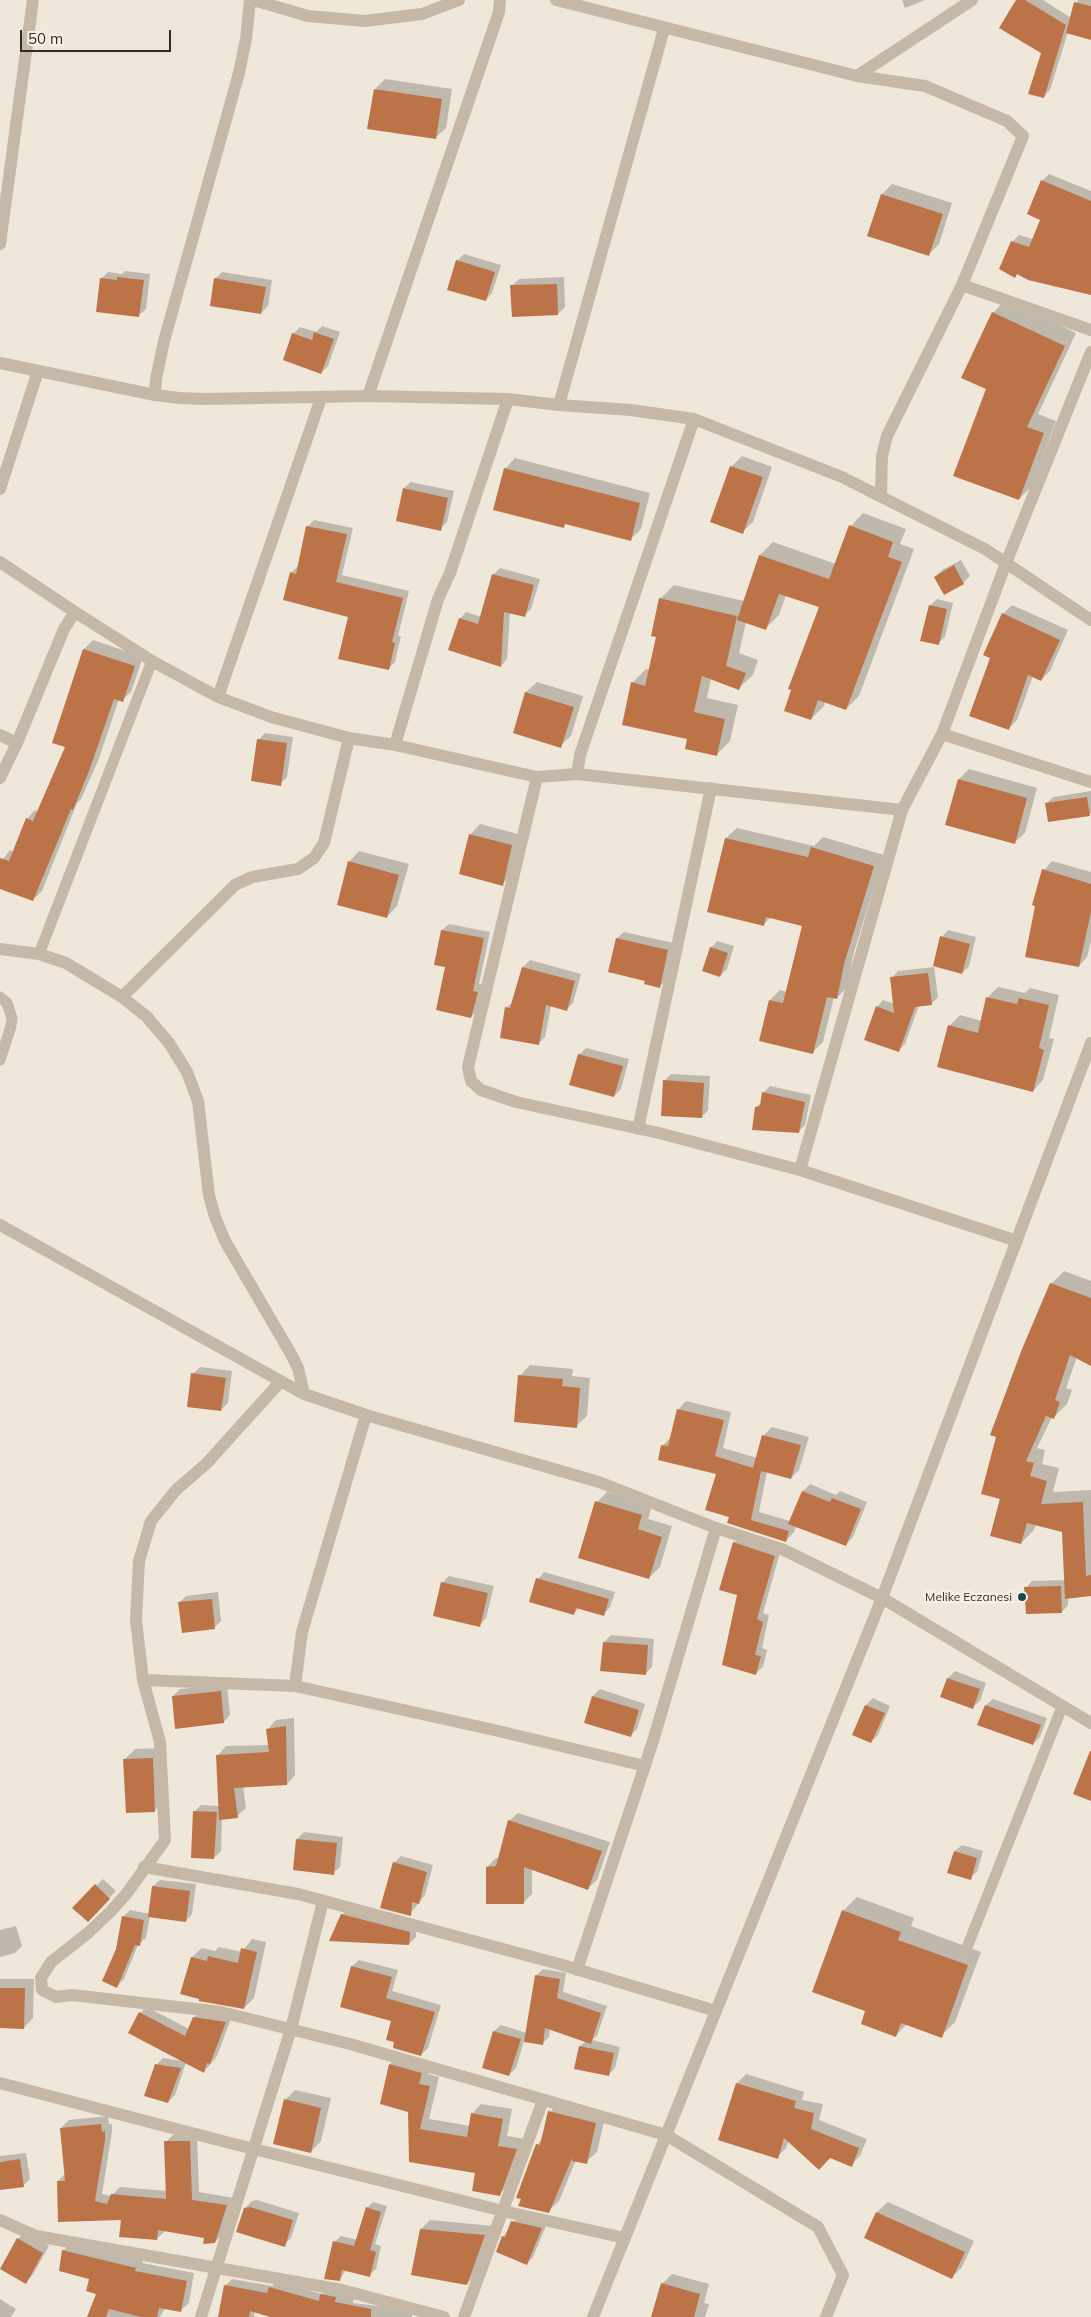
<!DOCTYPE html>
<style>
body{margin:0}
#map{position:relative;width:1091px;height:2317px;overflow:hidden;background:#efe7d9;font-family:Mulish,sans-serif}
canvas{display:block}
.scale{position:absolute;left:20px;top:30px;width:151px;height:22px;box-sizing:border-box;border:2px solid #322c26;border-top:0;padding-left:6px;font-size:15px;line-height:18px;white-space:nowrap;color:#322c26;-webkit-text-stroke:4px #f7f1e4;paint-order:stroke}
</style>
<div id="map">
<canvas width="1091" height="2317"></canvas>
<div class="scale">50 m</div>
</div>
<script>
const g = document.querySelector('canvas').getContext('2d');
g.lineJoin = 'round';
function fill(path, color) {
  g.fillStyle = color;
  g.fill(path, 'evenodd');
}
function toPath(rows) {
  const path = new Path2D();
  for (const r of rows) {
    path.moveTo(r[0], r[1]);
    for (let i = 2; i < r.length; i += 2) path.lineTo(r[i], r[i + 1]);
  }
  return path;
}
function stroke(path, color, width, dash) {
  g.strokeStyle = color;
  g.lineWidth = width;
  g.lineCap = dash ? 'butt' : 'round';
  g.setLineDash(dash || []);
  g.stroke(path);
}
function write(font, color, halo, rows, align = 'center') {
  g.font = font + ' Mulish,sans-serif';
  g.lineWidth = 5;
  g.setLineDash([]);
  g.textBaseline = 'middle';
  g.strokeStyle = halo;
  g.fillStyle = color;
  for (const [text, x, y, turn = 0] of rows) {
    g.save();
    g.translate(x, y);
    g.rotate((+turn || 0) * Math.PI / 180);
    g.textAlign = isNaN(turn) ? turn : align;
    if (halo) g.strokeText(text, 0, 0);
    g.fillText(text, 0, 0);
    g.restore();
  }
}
fill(toPath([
 [902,0,925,0,905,8],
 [1018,0,1043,0,1071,18,1078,0,1091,0,1091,38,1068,32,1050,90,1043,97,1042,53],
 [385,79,452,89,446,128,435,138,375,89],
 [1049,174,1091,191,1091,294,1012,242,1019,235,1033,239,1041,219,1042,181],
 [892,184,952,203,939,244,929,254,882,194],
 [464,254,501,265,492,293,486,300,457,261],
 [125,271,150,274,146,309,139,315,101,279,108,272,122,274],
 [222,272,272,280,268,306,261,313,215,279],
 [564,277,565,307,558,314,512,286,519,279],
 [1005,300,1076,333,1038,414,1056,421,1031,487,1019,499,988,388,993,313],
 [322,326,340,332,328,366,321,373,293,334,300,327,316,332],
 [742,456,772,467,753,522,742,532,731,467],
 [515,458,650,493,641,529,631,539,566,523,563,526,505,469],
 [411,482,454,491,447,522,440,529,404,488],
 [863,513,906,529,900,544,914,549,859,696,846,709,825,701,824,706,811,719,820,606,786,595,779,615,766,628,746,622,739,653,758,660,753,675,739,688,711,678,707,698,738,705,730,741,716,755,689,738,632,683,646,669,650,670,658,636,660,599,674,585,744,601,760,555,773,542,836,564,851,526],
 [314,520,353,528,342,575,409,591,398,636,401,636,395,662,388,669,349,616,291,573,298,566,307,527],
 [961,560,970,576,963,583,935,577,942,570],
 [500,568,540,579,531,609,524,616,510,612,507,659,501,666,460,619,466,612,482,617,493,575],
 [937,599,953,603,945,637,938,643,930,606],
 [1012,605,1068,630,1050,671,1041,680,1033,676,1017,720,1008,729,991,657,1003,614],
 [93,640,143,657,131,692,122,700,119,699,98,761,81,799,77,803,42,891,33,900,0,887,0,863,10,850,14,852,27,819,35,810,39,812,66,746,53,742,84,649],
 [537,682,583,696,571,736,560,746,514,732,526,692],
 [265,733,293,737,287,777,280,784,258,740],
 [969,769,1037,788,1025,833,1014,843,959,779],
 [1091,791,1091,813,1089,815,1046,804,1053,797],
 [480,824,522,835,513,874,502,884,470,835],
 [737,828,814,846,823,837,884,855,854,952,847,987,837,998,834,997,823,1042,812,1053,770,1000,780,990,787,992,804,926,771,917,764,924,709,911,726,838],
 [359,851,409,864,397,906,387,917,349,862],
 [1052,861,1091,872,1091,941,1087,957,1079,966,1044,870],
 [449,924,490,932,479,984,484,985,478,1010,471,1017,447,966,442,930],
 [948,930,976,937,969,966,962,973,934,966,938,997,931,1004,919,1005,905,1044,898,1051,877,1007,883,1000,895,1004,892,978,898,971,934,967,942,937],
 [624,932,674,943,666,980,659,987,646,980,617,938],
 [717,941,734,946,727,969,720,976,711,948],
 [530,960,581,974,573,1003,566,1010,551,1006,545,1037,538,1044,506,1008,514,1001,523,967],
 [998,987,1025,993,1030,988,1059,995,1049,1038,1054,1039,1043,1080,1033,1091,949,1026,960,1015,982,1021,987,998],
 [586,1048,629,1059,621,1089,614,1096,579,1055],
 [671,1074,710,1076,708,1110,702,1117,664,1081],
 [770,1086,811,1095,805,1125,798,1132,756,1107,762,1102,763,1093],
 [1064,1271,1091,1281,1091,1364,1077,1357,1066,1388,1072,1390,1067,1404,1054,1417,1052,1417,1037,1448,1045,1450,1042,1464,1059,1468,1053,1492,1091,1490,1091,1595,1068,1597,1068,1605,1062,1612,1026,1588,1032,1581,1065,1580,1063,1531,1036,1524,1034,1530,1021,1543,991,1535,1051,1284],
 [530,1365,573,1369,572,1376,590,1378,587,1416,576,1426,520,1376],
 [200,1367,232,1371,228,1403,221,1410,193,1374],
 [686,1401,731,1412,723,1448,757,1458,764,1435,772,1427,809,1437,799,1470,791,1478,767,1471,759,1512,790,1521,803,1491,810,1484,836,1495,840,1491,867,1502,853,1537,846,1544,796,1526,794,1532,786,1541,730,1516,718,1473,662,1446,671,1437,678,1410],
 [607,1492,652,1505,648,1519,672,1526,660,1567,649,1578,597,1502],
 [741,1536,781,1549,763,1613,769,1615,762,1648,767,1650,763,1667,756,1673,738,1594,734,1543],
 [544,1572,615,1592,610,1607,604,1614,580,1607,574,1613,538,1579],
 [449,1576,494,1586,486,1618,480,1625,442,1583],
 [218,1592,221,1621,214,1628,179,1603,186,1596],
 [611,1635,654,1639,652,1667,645,1674,604,1642],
 [955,1671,986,1683,980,1701,973,1707,948,1678],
 [227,1685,230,1715,224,1722,173,1696,180,1689],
 [600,1689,645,1704,637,1729,630,1736,585,1722,593,1696],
 [873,1698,890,1706,878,1735,871,1742,854,1734,866,1705],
 [993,1699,1047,1718,1040,1737,1033,1744,986,1705],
 [294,1718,295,1775,287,1784,243,1786,246,1808,237,1816,222,1818,221,1851,214,1858,194,1812,201,1805,220,1806,218,1755,226,1746,269,1745,268,1729,276,1720],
 [163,1748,165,1800,155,1810,125,1759,135,1749],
 [518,1813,610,1842,597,1880,588,1888,532,1869,532,1894,524,1902,487,1867,496,1858,499,1858,509,1821],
 [304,1832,343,1837,340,1867,333,1873,297,1839],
 [962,1845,983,1851,977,1872,970,1878,949,1872,955,1851],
 [401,1856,433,1865,425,1895,410,1914,394,1863],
 [103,1879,116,1891,88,1920,74,1908],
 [160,1880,196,1884,192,1914,186,1921,150,1916,146,1938,138,1945,124,1979,117,1986,117,1950,123,1917,130,1910,150,1914,153,1886],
 [857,1897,914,1918,911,1926,981,1952,955,2022,941,2036,907,2024,896,2035,867,2010,843,1911],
 [349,1908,416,1926,416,1937,409,1944,342,1915],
 [16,1926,22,1946,15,1953,0,1957,0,1930],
 [252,1939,266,1942,254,1998,244,2008,182,1993,192,1957,202,1948,215,1951,219,1947,242,1952],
 [359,1960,398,1970,392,1991,441,2005,428,2048,421,2055,396,2041,393,2020,352,1966],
 [543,1969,566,1973,563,1992,607,2006,597,2036,592,2040,620,2047,615,2068,608,2075,576,2068,580,2046,586,2041,550,2029,549,2037,542,2044,524,2041,516,2068,509,2075,494,2031,501,2025,527,2033,536,1976],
 [0,1979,34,1979,33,2018,24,2028,0,2027],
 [147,2007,189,2029,194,2018,200,2011,232,2016,217,2056,210,2065,204,2071,186,2062,175,2095,168,2102,156,2065,163,2058,182,2061,140,2013],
 [400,2055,431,2064,428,2074,439,2077,429,2119,470,2126,472,2114,481,2104,512,2109,507,2136,525,2139,509,2185,499,2194,476,2172,410,2161,409,2111,390,2064],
 [746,2074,804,2092,802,2100,823,2104,819,2120,867,2139,860,2156,851,2165,789,2140,786,2148,777,2157,720,2139,737,2083],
 [295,2090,331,2098,321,2141,311,2152,285,2100],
 [560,2101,606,2113,597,2152,586,2162,576,2160,559,2201,548,2211,537,2145,543,2138,550,2112],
 [108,2116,109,2124,112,2124,112,2132,102,2194,111,2196,120,2187,167,2191,166,2142,174,2134,197,2134,199,2192,234,2198,223,2234,215,2242,205,2237,165,2231,157,2239,58,2181,65,2174,61,2128,69,2120],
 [26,2153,30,2179,23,2186,0,2189,0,2156],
 [257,2200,299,2213,291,2238,284,2245,245,2208,252,2201],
 [373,2202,387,2206,375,2244,381,2246,376,2269,369,2275,346,2270,339,2280,334,2242,341,2236,358,2240,367,2208],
 [888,2202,974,2241,962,2267,952,2277,866,2238,877,2212],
 [519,2215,548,2221,533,2257,526,2264,503,2237],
 [430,2220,493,2226,476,2274,467,2284,421,2229],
 [25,2232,49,2246,32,2276,25,2282,18,2239],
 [71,2243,143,2260,142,2263,194,2273,189,2303,180,2311,165,2308,160,2317,88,2317,98,2293,90,2278,63,2251],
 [672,2274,709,2284,704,2303,709,2304,705,2317,652,2317,662,2284],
 [232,2279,272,2286,277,2282,322,2294,328,2288,354,2298,353,2303,412,2310,412,2317,275,2317,255,2311,254,2317,220,2317,225,2286],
 [0,2299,16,2309,11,2317,0,2317]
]), '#0003');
fill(toPath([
 [1016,0,1025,0,1066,25,1044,98,1028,94,1041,53,999,28],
 [1074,2,1091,6,1091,40,1066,33],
 [374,89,442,99,436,139,367,129],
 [1041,180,1091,201,1091,295,1028,280,1017,274,1015,278,999,269,1011,241,1029,247,1040,220,1027,214],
 [881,194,943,214,929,256,867,236],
 [456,260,495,272,486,301,447,290],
 [117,277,144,280,139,317,96,312,100,278,117,280],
 [214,278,266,287,261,314,210,306],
 [557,284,558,315,512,317,510,285],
 [992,312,1065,346,1027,427,1044,433,1019,500,953,476,986,389,961,378],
 [314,332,334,339,321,374,283,360,292,333,312,340],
 [730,466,763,477,743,534,710,522],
 [504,468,640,503,631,541,565,524,564,528,493,510],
 [403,488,448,498,441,531,396,521],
 [849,525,893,542,888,557,902,562,846,710,818,700,811,720,784,711,791,690,788,689,819,607,779,594,766,630,737,620,759,555,829,579],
 [306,526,347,534,336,582,403,598,392,642,395,643,389,670,338,659,348,617,283,600,290,572,296,574],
 [954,565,964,584,944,595,934,577],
 [492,574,534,585,525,617,504,612,501,667,448,650,459,618,478,624],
 [659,598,737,616,726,666,746,673,739,690,702,676,694,712,725,719,717,756,685,749,687,739,622,725,631,682,645,686,656,637,651,636],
 [929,605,947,609,939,645,920,641],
 [1002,613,1060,640,1041,681,1028,675,1009,730,969,716,990,658,983,655],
 [83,649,135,666,123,702,114,699,89,771,73,810,71,809,33,901,0,889,0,858,9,861,26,818,33,821,65,747,52,743],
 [525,692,574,707,561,748,513,733],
 [257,739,287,743,281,786,251,781],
 [958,779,1027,798,1015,844,945,825],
 [1087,797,1090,816,1048,822,1045,803],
 [469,834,512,845,503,886,459,874],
 [725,838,808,857,811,847,874,866,844,964,837,999,827,997,813,1054,759,1041,769,1000,783,1003,802,926,766,917,764,926,707,912],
 [348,861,399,875,387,918,337,905],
 [1042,869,1091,884,1091,912,1079,967,1025,957,1035,906,1032,905],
 [441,930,484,938,473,991,478,992,471,1018,436,1010,445,967,434,965],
 [940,936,970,944,962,974,933,966],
 [616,938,668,950,660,988,644,984,645,981,608,972],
 [710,947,728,953,720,977,702,971],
 [522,967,575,981,567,1011,546,1005,539,1045,500,1038,505,1007,510,1008],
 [928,973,932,1005,915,1007,899,1052,864,1040,876,1006,894,1013,890,977],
 [986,997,1017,1004,1019,998,1049,1005,1039,1048,1044,1050,1033,1092,937,1067,948,1025,978,1033],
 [578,1054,623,1066,614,1097,569,1085],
 [663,1080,704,1083,702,1118,661,1116],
 [762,1092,805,1102,799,1133,752,1130,755,1107,760,1106],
 [1050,1283,1091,1298,1091,1366,1070,1355,1055,1400,1060,1402,1054,1419,1046,1416,1026,1461,1034,1463,1030,1476,1047,1481,1041,1504,1083,1502,1086,1576,1091,1575,1091,1596,1065,1599,1062,1532,1027,1523,1021,1544,990,1536,1000,1499,981,1494,996,1437,990,1435,1022,1349],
 [191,1373,226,1378,221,1411,187,1407],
 [518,1375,563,1379,562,1386,580,1388,577,1428,514,1422],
 [677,1409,724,1420,715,1456,753,1468,762,1435,801,1445,791,1479,761,1471,751,1520,789,1531,786,1542,727,1523,729,1517,705,1510,716,1474,658,1460,661,1445,668,1446],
 [802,1491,830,1502,832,1498,861,1509,846,1546,788,1524],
 [595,1501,642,1515,638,1529,662,1537,649,1579,578,1558],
 [733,1542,775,1556,757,1619,763,1622,755,1655,761,1656,756,1675,722,1665,737,1595,719,1590],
 [536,1578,609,1599,604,1616,576,1608,574,1615,529,1602],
 [441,1582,488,1593,480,1627,433,1616],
 [1061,1586,1062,1613,1026,1614,1024,1587],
 [212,1599,215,1629,182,1633,178,1602],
 [603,1642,648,1645,646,1675,600,1671],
 [947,1678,980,1689,973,1709,940,1697],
 [221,1691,224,1723,175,1729,172,1696],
 [592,1696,639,1710,631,1737,584,1723],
 [865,1705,885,1713,871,1743,852,1735],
 [985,1705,1041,1725,1033,1745,977,1725],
 [286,1726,287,1785,234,1788,238,1818,219,1820,216,1755,269,1752,266,1729],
 [1090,1751,1091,1751,1091,1801,1073,1794],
 [153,1758,155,1812,126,1813,123,1759],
 [193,1811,217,1812,214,1859,191,1858],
 [508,1820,602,1851,588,1890,524,1867,524,1904,486,1904,486,1867,496,1866],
 [296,1839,337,1843,334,1875,293,1870],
 [954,1851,977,1858,971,1880,947,1873],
 [393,1862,427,1872,419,1904,412,1902,411,1916,380,1908],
 [95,1884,110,1899,88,1922,72,1908],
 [152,1886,190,1891,186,1922,148,1917],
 [842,1910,901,1932,898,1940,968,1965,942,2038,901,2023,896,2037,861,2024,865,2011,812,1992],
 [341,1914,410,1932,409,1945,329,1941],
 [122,1916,144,1920,140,1946,135,1945,117,1988,102,1981,116,1949],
 [241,1948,257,1952,244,2009,199,2001,199,1999,180,1994,191,1957,207,1961,208,1956,238,1963],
 [351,1966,392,1977,386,1998,435,2012,421,2056,393,2048,394,2042,386,2040,391,2021,340,2007],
 [535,1975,560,1979,557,1998,601,2013,591,2044,545,2028,543,2045,524,2042],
 [0,1988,25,1988,24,2029,0,2028],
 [139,2012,185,2036,193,2017,226,2022,210,2064,207,2063,204,2073,128,2033],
 [493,2031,521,2039,509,2076,482,2068],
 [579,2046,614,2053,609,2076,574,2069],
 [155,2064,181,2068,168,2103,144,2096],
 [389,2064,422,2073,419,2084,430,2086,420,2129,467,2137,471,2113,503,2119,498,2146,517,2149,500,2196,472,2191,475,2173,409,2162,408,2112,380,2104],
 [736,2083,796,2101,794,2108,814,2113,811,2129,859,2148,852,2167,830,2158,819,2170,784,2138,778,2159,718,2140],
 [284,2099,321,2108,311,2153,273,2144],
 [548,2111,596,2123,587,2164,572,2161,573,2156,549,2213,518,2206,521,2199,516,2198,536,2144,540,2145],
 [101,2124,102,2132,105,2131,105,2140,95,2201,107,2204,111,2194,166,2199,164,2141,190,2141,192,2200,227,2205,215,2243,203,2244,204,2238,158,2230,157,2240,119,2237,121,2220,58,2222,57,2181,65,2181,60,2128],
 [20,2159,24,2187,0,2190,0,2162],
 [250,2207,293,2220,285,2247,236,2232,244,2208],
 [366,2207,381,2212,370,2250,376,2252,370,2277,342,2270,340,2281,324,2279,333,2241,354,2246],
 [876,2212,965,2252,952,2279,864,2238],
 [511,2221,542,2228,527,2265,496,2252,502,2236,505,2237],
 [420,2229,485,2235,467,2285,411,2275],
 [17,2238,43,2253,26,2284,0,2269],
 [62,2250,136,2268,135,2271,187,2281,181,2312,159,2308,157,2317,141,2317,109,2309,106,2317,87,2317,96,2294,86,2291,89,2279,59,2271],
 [661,2283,700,2294,694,2317,651,2317],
 [224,2285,267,2293,269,2287,319,2301,320,2294,336,2297,335,2302,371,2309,371,2317,270,2317,250,2311,249,2317,218,2317]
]), '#bd7348');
stroke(toPath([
 [39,954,152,661],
 [0,997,7,1003,12,1018,11,1026,0,1060],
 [966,1950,1062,1707]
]), '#c6b8a6', 11);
stroke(toPath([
 [253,0,308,16,365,21,422,14,459,0],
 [556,0,857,76,925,86,1007,121,1023,136,962,285,887,436,882,456,881,494,871,492],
 [857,76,972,0],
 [0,244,33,0],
 [962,285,1091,330],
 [0,363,155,395,179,398,204,399,368,396,508,399,559,405,631,410,694,419,842,477,985,549,1091,620],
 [155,395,156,379,164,341,239,73,246,39,250,0],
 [368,396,499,12,500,0],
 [559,405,664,29],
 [0,489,38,371],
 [0,562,75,612],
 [218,697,321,398],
 [942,734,1091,782],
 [0,735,17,743],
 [395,745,438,599,450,573,508,399],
 [577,774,580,755,694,419],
 [537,777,468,1067,471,1081,481,1090,516,1102,659,1133,800,1170,1017,1241],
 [0,778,17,743,64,629,75,612,152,661,218,697,271,717,349,738,395,745,537,777,577,774,902,810],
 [0,949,39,954,66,963,122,997,147,1017,169,1043,187,1072,198,1101,209,1195,215,1217,225,1241,291,1354,298,1368,304,1394],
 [122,997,235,885,252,877,298,869,314,858,324,843,349,738],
 [638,1129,711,788],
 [800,1170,902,810,942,734,1006,563,1091,352],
 [0,1225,304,1394,366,1415,599,1482,716,1528,784,1550,882,1598],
 [281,1381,207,1463,176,1490,151,1521,139,1561,136,1620,143,1680,160,1742,165,1840,127,1893,111,1911,88,1933,51,1962,41,1978,42,1990,56,1997,72,1995,221,2012,350,2044,666,2135,818,2227,843,2275,826,2317],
 [143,1680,295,1686,494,1730,645,1766],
 [295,1686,302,1632,366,1415],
 [144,1867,298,1894,559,1964,716,2011],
 [577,1970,653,1741,716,1528],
 [0,2083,230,2143,503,2211,625,2238],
 [0,2220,36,2236,342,2290,444,2317],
 [201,2317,291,2029,323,1901],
 [464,2317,543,2100]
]), '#c6b8a6', 12);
stroke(toPath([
 [882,1598,1091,1723],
 [593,2317,882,1598,1091,1043]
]), '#c6b8a6', 12);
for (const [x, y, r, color] of [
 [1022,1597,5,"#1f4751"]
]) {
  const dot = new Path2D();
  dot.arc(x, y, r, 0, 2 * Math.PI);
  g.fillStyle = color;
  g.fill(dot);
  stroke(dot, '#f7f1e4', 2);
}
write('12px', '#322c26', '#f7f1e4', [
 ["Melike Eczanesi",1012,1597]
], 'right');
</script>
